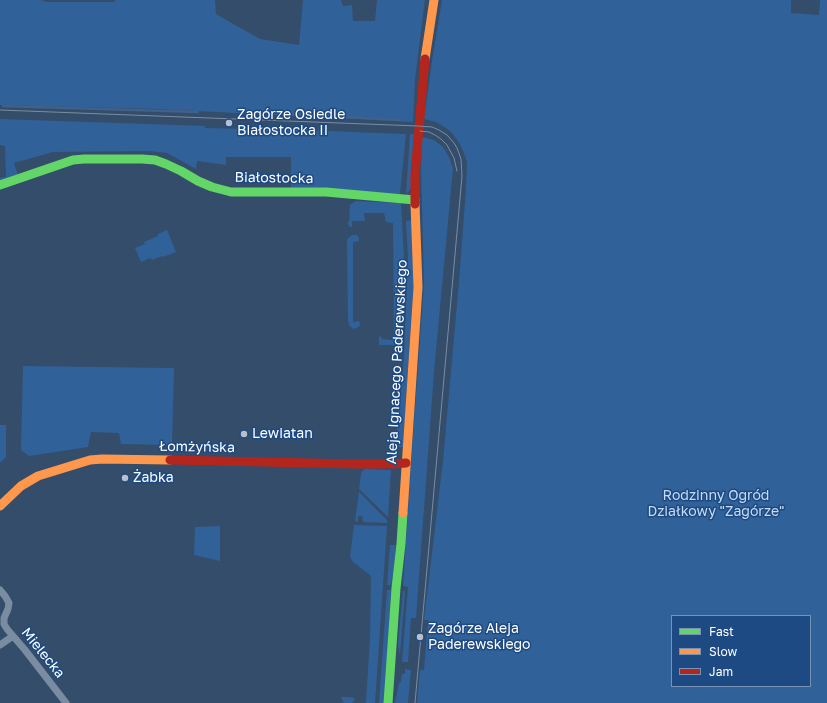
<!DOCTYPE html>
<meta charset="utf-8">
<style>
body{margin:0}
#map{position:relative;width:827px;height:703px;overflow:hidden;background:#344d6b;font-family:"Golos Text",sans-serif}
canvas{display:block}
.legend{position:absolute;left:671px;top:615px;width:140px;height:72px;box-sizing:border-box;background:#1d4a82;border:1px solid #7792b4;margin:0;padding:5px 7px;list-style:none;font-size:12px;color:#fff}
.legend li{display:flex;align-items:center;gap:8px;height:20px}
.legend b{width:20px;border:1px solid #7792b4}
</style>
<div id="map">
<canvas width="827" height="703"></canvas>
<ul class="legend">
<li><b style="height:5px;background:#63d668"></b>Fast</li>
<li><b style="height:5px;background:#ff974d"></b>Slow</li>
<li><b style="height:5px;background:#b3261e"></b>Jam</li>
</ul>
</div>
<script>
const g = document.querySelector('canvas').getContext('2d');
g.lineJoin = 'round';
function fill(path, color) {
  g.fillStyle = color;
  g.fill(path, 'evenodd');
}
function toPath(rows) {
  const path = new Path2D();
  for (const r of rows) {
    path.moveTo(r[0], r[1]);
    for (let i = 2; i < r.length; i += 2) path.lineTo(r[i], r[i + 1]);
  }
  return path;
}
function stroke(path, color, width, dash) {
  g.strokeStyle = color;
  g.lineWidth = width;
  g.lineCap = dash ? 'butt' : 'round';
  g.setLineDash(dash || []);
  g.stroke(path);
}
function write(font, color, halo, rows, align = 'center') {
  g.font = font + ' "Golos Text",sans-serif';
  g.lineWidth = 3;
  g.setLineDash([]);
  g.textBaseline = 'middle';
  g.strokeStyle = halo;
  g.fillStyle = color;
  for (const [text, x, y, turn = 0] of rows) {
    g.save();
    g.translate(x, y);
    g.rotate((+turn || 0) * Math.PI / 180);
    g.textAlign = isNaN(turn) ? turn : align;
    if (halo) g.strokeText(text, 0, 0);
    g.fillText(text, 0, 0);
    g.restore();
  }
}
fill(toPath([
 [0,0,41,0,46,2,115,2,115,0,215,0,216,14,260,39,299,45,303,0,341,0,343,6,352,5,353,21,375,21,377,0,425,0,415,79,413,122,157,109,0,105],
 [442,0,791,0,791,13,819,15,820,0,827,0,827,703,417,703,420,670,424,670,428,620,424,620,443,461,459,282,466,189,467,162,461,146,453,134,446,128,436,122,424,119,432,61],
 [672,616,810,616,810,686,672,686],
 [0,119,205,126,205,128,248,129,248,128,406,134,400,194,291,189,291,157,226,157,226,165,197,161,196,169,167,153,149,151,53,152,14,163,18,175,0,182,0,178,6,177,5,146,0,145],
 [410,134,414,134,412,185,410,190,406,194],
 [422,137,434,140,443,147,449,157,453,168,434,372,416,618,411,618,408,662,402,662,408,587,403,586,413,436,424,284,421,168],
 [356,201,401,203,405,279,400,345,379,345,379,336,381,337,382,339,393,340,394,339,393,223,386,222,384,213,364,213,365,221,352,221,352,227,350,227,349,226,347,222,349,222,350,205],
 [413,220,414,275,403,447,399,447,396,445,404,357,407,282,408,256,406,221],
 [167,230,176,252,163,257,162,256,152,260,150,258,141,262,135,248,145,244,144,242,158,236,158,234],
 [352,235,357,235,359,238,359,241,353,242,353,322,359,321,360,324,359,327,353,329,349,325,348,320,347,240,348,238],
 [23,366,174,368,172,445,121,444,119,433,91,432,88,447,29,456,21,450],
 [0,425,6,425,6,457,0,463],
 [365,469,391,470,388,517,359,489,361,474,362,471],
 [359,492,387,520,387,523,363,522,362,516,358,516,358,522,355,521],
 [354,525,387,526,375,703,365,703,366,702,370,638,371,578,370,575,353,562,350,557],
 [220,526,220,561,194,555,195,527],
 [390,545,396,545,394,568,391,585,387,585],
 [387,590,391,590,385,703,379,703],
 [403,591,405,591,400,655,398,644],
 [405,669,411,670,408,703,395,703,399,683,401,682,402,674,405,674],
 [341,697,349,697,355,698,353,702,352,703,344,703]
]), '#316199');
stroke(toPath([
 [3,106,198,112],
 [255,112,400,120]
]), '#406189', 2.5);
stroke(toPath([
 [0,590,5,596,9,603,8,609,4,618,4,624,7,629,25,650,66,703],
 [0,645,13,636]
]), '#7a8ca1', 7);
stroke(toPath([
 [0,185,73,160,84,159,142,159,155,160,166,164,181,171,198,181,212,187,231,192,326,192,415,200],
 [388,703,396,588,401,544,403,513]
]), '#63d668', 9);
stroke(toPath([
 [425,59,434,0],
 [0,506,21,486,38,476,90,460,102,459,170,460],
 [403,513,418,287,415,204]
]), '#ff974d', 9);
stroke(toPath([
 [415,204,415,174,425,59],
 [170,460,357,464,393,464,406,463]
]), '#b3261e', 9);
stroke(toPath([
 [0,110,418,126,432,127,439,130,447,135,454,143,457,148,461,159,462,176,415,703],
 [420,131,429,132,435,135,441,139,447,145,454,158,457,171]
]), '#7b8da1', 1);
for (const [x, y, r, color] of [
 [229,123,4,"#b8c1cb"],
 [244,434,4,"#b8c1cb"],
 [125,478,4,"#b8c1cb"],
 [420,637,4,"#b8c1cb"]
]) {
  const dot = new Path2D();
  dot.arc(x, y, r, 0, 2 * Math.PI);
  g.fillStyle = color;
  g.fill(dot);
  stroke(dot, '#1d4a82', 1.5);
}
write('14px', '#fff', '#1d4a82', [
 ["Zagórze Osiedle",237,115],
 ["Białostocka II",237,131],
 ["Lewiatan",252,434],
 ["Żabka",133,478],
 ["Zagórze Aleja",428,629],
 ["Paderewskiego",428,645]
], 'left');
write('14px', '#fff', '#1d4a82', [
 ["Białostocka",274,178,1],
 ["Aleja Ignacego Paderewskiego",397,362,-87],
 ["Łomżyńska",197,447,1],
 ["Mielecka",43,653,51]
]);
write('14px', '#c6ddf7', '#1d4a82', [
 ["Rodzinny Ogród",716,496],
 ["Działkowy \"Zagórze\"",716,512]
]);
</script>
